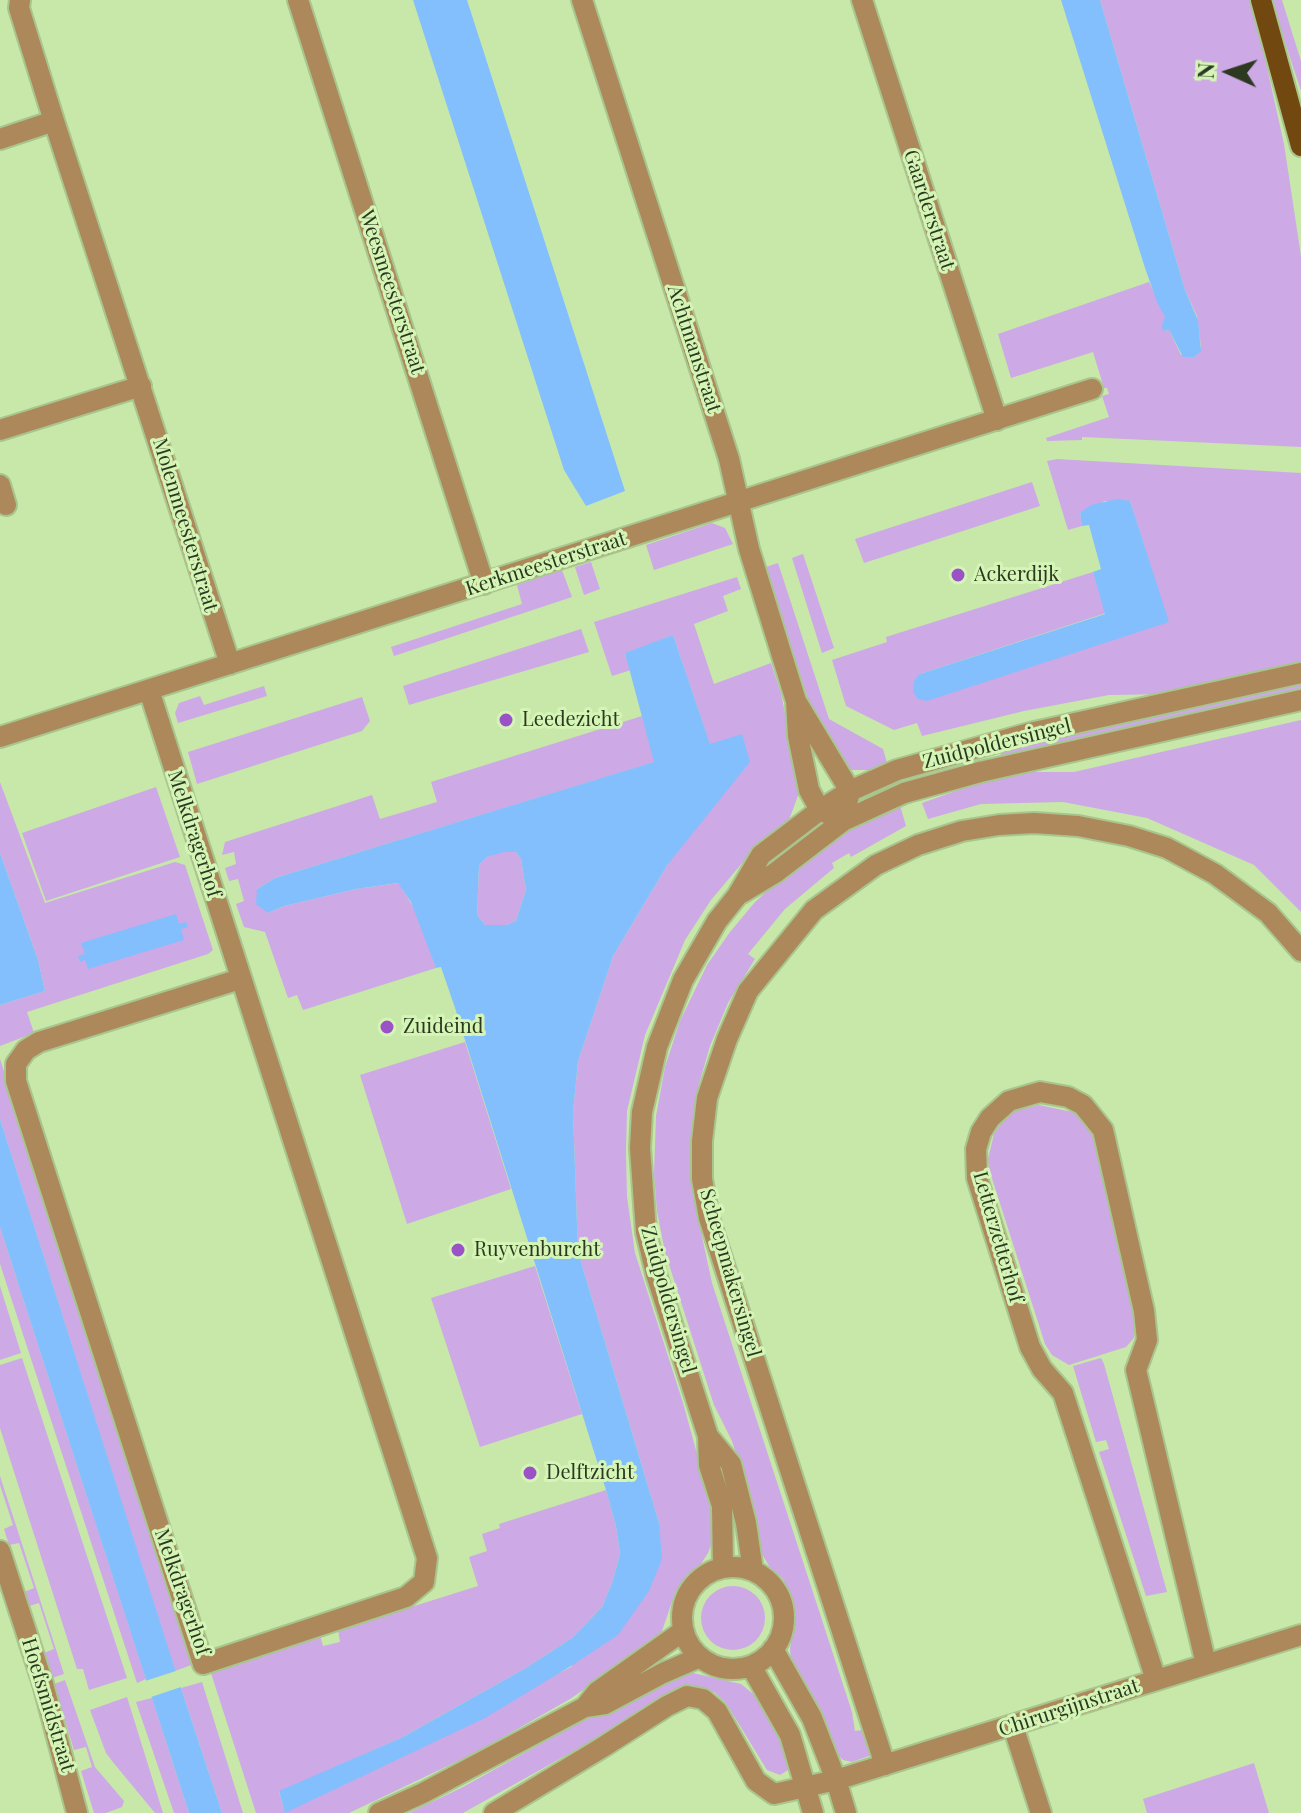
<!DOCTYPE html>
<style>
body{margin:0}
#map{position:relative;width:1301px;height:1813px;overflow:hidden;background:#c7e8a9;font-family:"Playfair Display",serif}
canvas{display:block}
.north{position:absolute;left:1189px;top:32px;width:80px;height:80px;-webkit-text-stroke:6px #d4f5b6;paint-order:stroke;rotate:273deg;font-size:22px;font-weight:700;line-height:32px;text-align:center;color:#2c3920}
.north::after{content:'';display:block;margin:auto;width:28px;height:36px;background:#2c3920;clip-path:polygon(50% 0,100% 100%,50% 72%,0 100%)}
</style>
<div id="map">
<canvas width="1301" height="1813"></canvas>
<div class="north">N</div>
</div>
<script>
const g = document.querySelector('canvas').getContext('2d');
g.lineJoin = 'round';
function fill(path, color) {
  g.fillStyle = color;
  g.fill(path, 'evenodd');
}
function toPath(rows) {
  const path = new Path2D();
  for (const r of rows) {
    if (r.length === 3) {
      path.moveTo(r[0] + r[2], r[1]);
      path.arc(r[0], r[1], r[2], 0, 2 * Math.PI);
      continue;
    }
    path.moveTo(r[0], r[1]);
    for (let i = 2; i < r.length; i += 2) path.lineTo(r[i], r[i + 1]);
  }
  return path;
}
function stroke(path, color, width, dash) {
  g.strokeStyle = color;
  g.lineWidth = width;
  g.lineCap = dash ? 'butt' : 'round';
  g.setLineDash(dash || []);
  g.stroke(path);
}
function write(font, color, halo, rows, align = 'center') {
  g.font = font + ' "Playfair Display",serif';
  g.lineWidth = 6;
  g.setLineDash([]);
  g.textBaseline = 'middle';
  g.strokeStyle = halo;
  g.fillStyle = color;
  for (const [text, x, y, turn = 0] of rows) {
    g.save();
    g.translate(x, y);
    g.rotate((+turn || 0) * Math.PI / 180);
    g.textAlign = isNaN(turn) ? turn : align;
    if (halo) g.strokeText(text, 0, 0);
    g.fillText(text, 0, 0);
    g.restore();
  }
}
fill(toPath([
 [1100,0,1252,0,1284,144,1301,256,1301,447,1082,437,1082,440,1047,441,1046,438,1109,417,1102,396,1109,394,1107,388,1104,388,1093,352,1011,378,998,334,1149,282,1166,317,1164,331,1169,330,1181,355,1194,357,1201,347,1197,316,1185,290],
 [1271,0,1282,0,1301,61,1301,91],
 [1057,459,1301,473,1301,665,1174,694,1109,695,1024,711,922,736,917,723,894,730,846,706,832,660,887,642,886,637,1093,572,1106,613,920,674,1168,622,1130,501,1105,501,1080,513,1082,526,1068,530,1047,461],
 [1032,482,1040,506,864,563,855,539],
 [712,523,725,528,733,544,654,570,646,545],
 [803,554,834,648,822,653,792,558],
 [591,562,600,589,584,595,575,567],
 [778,563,829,719,883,749,888,766,872,770,852,770,843,763,813,715,766,567],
 [562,570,572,597,394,656,391,647,522,604,517,585],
 [737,577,741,589,723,596,728,611,694,624,714,684,771,663,781,693,800,790,789,820,761,843,743,862,711,900,685,940,645,1035,627,1111,626,1153,627,1197,635,1253,683,1403,715,1519,715,1535,708,1553,701,1564,687,1575,675,1593,662,1631,654,1641,570,1699,477,1752,349,1813,256,1813,210,1670,320,1635,323,1646,340,1642,338,1630,478,1586,469,1557,487,1551,482,1534,500,1528,499,1524,606,1490,616,1526,620,1554,613,1580,602,1607,572,1638,526,1668,401,1738,279,1792,285,1812,571,1667,659,1523,578,1252,573,1112,578,1061,613,956,668,864,710,745,673,635,625,654,631,670,612,676,594,622],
 [581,629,589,652,409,705,403,686],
 [1301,680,1301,693,1001,760,1000,748],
 [264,686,267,696,178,723,175,713,179,703,200,696,204,705],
 [362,697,370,721,362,731,197,784,188,752],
 [642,716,655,762,275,878,257,889,268,913,284,906,356,889,399,883,418,915,436,968,303,1010,297,995,288,998,265,932,244,927,236,904,244,901,238,879,229,881,225,868,236,864,234,852,222,855,225,842,372,795,380,819,437,802,431,782],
 [1301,720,1301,912,1254,865,1147,818,1063,802,981,804,928,819,922,803,1009,772,1074,772],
 [0,782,45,903,175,862,185,865,213,950,208,954,27,1012,34,1033,0,1046,0,1005,45,991,38,960,0,853],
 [156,787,180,857,46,901,22,833],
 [899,802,906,826,851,857,849,853,832,863,834,868,785,909,748,954,755,959,728,1003,710,1046,699,1084,692,1126,690,1161,693,1195,712,1283,852,1712,855,1731,870,1729,874,1745,869,1756,852,1762,843,1760,835,1752,791,1664,790,1648,796,1615,792,1597,783,1579,769,1566,759,1549,749,1495,732,1441,714,1405,665,1252,657,1211,654,1174,656,1116,665,1067,680,1021,707,965,730,932,755,902,793,867,833,838],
 [504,851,516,852,521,859,526,890,516,921,506,925,485,925,477,915,479,865,487,857],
 [465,1042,511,1189,407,1224,360,1075],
 [0,1059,194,1664,175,1671,0,1119],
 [1039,1105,1072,1112,1081,1118,1095,1139,1136,1315,1134,1338,1126,1347,1069,1365,1052,1355,1045,1344,990,1172,988,1159,994,1134,1002,1122,1015,1111],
 [0,1227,146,1679,137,1683,0,1264],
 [535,1266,582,1414,480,1447,431,1298],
 [0,1286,21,1353,0,1360],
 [22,1358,127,1678,89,1690,83,1669,77,1669,0,1428,0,1365],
 [1101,1358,1104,1364,1167,1592,1146,1596,1099,1452,1109,1449,1106,1440,1096,1442,1073,1366],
 [0,1476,64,1674,52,1678,44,1653,54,1649,39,1603,29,1606,24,1592,34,1588,19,1543,9,1545,4,1529,13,1525,0,1485],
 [733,1618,32],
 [693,1673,741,1684,763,1702,781,1733,790,1760,788,1770,780,1775,767,1770,726,1703,714,1692,695,1686,678,1688,597,1738,463,1813,409,1813,463,1787,578,1723,676,1676],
 [65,1680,95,1767,124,1801,122,1807,106,1813,94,1813,81,1771,92,1767,86,1747,74,1750,54,1684],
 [202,1682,243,1813,222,1813,181,1688],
 [127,1697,163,1813,155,1813,112,1761,106,1753,90,1710],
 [152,1698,189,1813,174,1813,136,1702],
 [1254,1763,1269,1813,1147,1813,1143,1799]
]), '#cda9e6');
fill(toPath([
 [413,0,467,0,625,491,586,506,564,470],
 [1061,0,1100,0,1185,290,1198,320,1201,351,1194,357,1183,357,1169,330,1163,331,1162,325,1165,317,1157,302,1145,268],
 [1117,499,1130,501,1169,622,927,701,918,699,913,692,914,681,920,674,1105,614,1093,572,1101,569,1089,525,1082,526,1080,513,1091,505],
 [673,635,710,744,742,734,750,762,668,864,613,956,578,1061,573,1112,578,1252,659,1523,662,1559,649,1591,618,1635,571,1666,485,1718,285,1813,279,1791,401,1738,526,1668,572,1638,602,1607,613,1580,620,1554,616,1526,606,1490,455,1008,441,967,436,968,411,902,398,883,356,889,284,906,268,913,256,904,257,889,275,878,654,762,625,653],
 [504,852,516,852,521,859,526,890,516,921,506,925,485,925,477,915,479,865,487,857],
 [0,853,38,960,45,991,0,1005],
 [176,914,179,924,186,922,188,927,181,929,184,940,88,969,85,960,80,962,78,956,85,954,81,943],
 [0,1119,181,1688,222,1813,189,1813,0,1227]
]), '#83bffd');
fill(toPath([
 [179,1670,184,1686,148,1698,142,1682]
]), '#c7e8a9');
const minor = toPath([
 [20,0,19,8,54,121,230,664],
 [298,0,484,584],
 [582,0,729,459,749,549,796,701,850,791,843,821,820,810,809,790,798,736,796,701],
 [862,0,997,420],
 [0,139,54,121],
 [0,430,141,386],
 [0,485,6,505],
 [149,690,427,1558,424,1582,406,1597,203,1664,16,1081,16,1064,26,1050,39,1042,240,979],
 [0,737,1092,389],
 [740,894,775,873,843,821,904,793,980,772,1301,700],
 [708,1436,731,1464,746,1523,753,1571],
 [0,1551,43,1684,77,1813],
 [733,1618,51],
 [723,1568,722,1506,709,1465,708,1436,656,1274,646,1232,640,1148,642,1112,657,1047,683,980,717,921,737,896,761,855,820,810,850,791,897,770,1030,733,1301,673],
 [773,1649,812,1718,836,1780,846,1813],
 [751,1666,790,1735,813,1813],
 [1156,1680,1063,1393,1042,1369,1030,1347,977,1178,976,1149,981,1132,990,1118,1009,1101,1040,1092,1068,1097,1083,1105,1103,1130,1144,1311,1147,1340,1136,1370,1206,1664],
 [585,1707,597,1692,683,1631],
 [1013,1726,1041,1813],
 [885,1765,709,1218,702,1179,702,1141,707,1098,727,1039,748,991,814,910,876,865,918,845,962,831,999,825,1034,823,1078,826,1129,836,1167,848,1215,874,1268,913,1301,951],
 [379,1813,423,1793,585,1707,605,1704,663,1673,700,1657],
 [494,1813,603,1747,667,1706,687,1696,703,1699,717,1711,756,1781,774,1794,836,1780,1301,1635]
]);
const major = toPath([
 [1261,0,1301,146]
]);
stroke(minor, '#a8c58e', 24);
stroke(major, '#a8c58e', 24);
stroke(minor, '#ad885b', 20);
stroke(major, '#704810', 20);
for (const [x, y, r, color] of [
 [958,575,8,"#9a52c6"],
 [506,720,8,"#9a52c6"],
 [387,1027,8,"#9a52c6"],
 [458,1250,8,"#9a52c6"],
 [530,1473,8,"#9a52c6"]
]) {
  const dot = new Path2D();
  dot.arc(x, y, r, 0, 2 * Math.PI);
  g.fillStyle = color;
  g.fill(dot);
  stroke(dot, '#d4f5b6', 3);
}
write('20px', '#2c3920', '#d4f5b6', [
 ["Gaarderstraat",929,210,72],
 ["Weesmeesterstraat",392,292,72],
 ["Achtmanstraat",694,349,72],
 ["Molenmeesterstraat",185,525,73],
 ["Kerkmeesterstraat",546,564,-18],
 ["Zuidpoldersingel",997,744,-14],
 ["Melkdragerhof",194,834,72],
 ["Letterzetterhof",998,1237,74],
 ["Scheepmakersingel",730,1273,74],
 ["Zuidpoldersingel",668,1300,74],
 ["Melkdragerhof",182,1592,71],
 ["Hoefsmidstraat",48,1705,73],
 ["Chirurgijnstraat",1069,1708,-18]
]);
write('20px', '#2c3920', '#d4f5b6', [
 ["Ackerdijk",974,575],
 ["Leedezicht",522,720],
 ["Zuideind",403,1027],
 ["Ruyvenburcht",474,1250],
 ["Delftzicht",546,1473]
], 'left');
</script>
